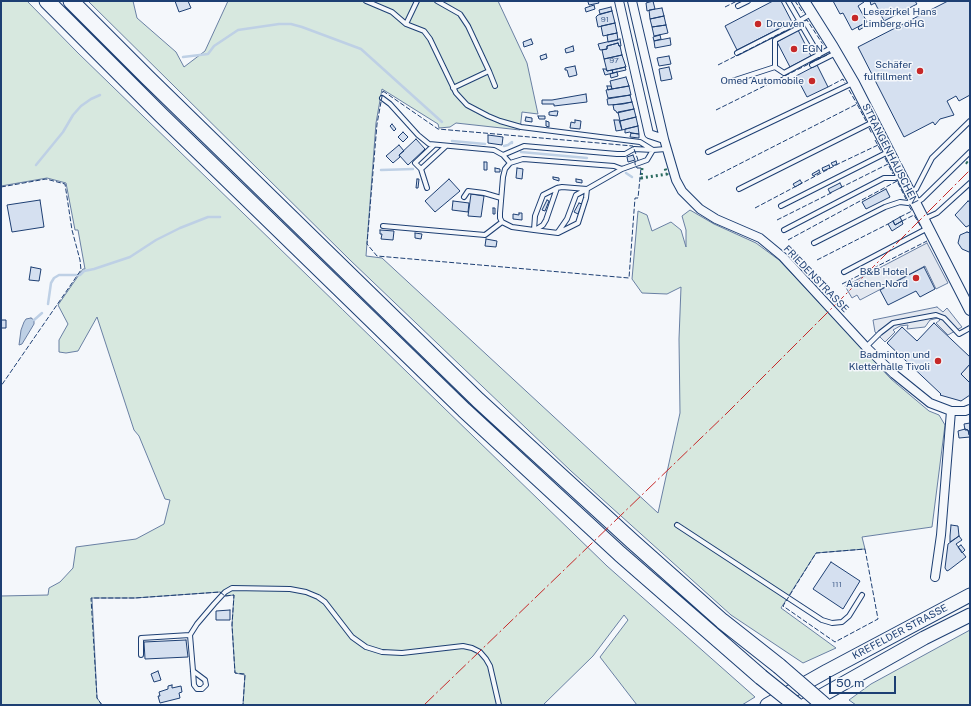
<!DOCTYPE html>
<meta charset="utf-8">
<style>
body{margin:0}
#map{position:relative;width:971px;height:706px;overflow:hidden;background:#f4f7fb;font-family:"Public Sans",sans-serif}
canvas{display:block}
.frame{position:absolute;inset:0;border:2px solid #1d3f73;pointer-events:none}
.scale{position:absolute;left:829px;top:676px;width:67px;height:18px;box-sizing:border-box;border:2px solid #1d3f73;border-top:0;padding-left:5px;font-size:12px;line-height:14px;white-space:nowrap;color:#1d3f73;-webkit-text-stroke:3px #f4f7fb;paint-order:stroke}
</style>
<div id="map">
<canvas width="971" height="706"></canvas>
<div class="frame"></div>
<div class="scale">50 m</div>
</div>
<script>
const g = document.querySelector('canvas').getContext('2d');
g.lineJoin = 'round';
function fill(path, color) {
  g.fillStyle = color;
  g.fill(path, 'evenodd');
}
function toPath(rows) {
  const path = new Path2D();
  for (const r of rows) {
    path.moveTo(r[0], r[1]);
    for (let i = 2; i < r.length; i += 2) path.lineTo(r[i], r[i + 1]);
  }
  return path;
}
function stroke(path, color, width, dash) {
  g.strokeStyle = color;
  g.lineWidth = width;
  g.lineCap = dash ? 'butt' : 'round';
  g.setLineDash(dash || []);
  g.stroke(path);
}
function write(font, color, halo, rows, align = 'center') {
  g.font = font + ' "Public Sans",sans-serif';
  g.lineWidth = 3;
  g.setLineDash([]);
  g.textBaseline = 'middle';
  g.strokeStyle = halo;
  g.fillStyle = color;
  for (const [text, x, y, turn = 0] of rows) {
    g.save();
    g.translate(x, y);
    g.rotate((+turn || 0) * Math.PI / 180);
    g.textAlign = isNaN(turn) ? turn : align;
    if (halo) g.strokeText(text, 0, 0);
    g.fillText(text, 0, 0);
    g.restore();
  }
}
const green = toPath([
 [1,1,27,1,78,53,607,566,755,697,742,705,637,705,600,657,628,620,624,615,593,656,543,705,243,705,245,675,235,673,232,625,234,595,225,596,220,592,135,598,92,598,97,698,102,705,1,705,1,596,48,595,49,588,60,582,73,568,76,547,136,539,164,524,170,500,165,499,139,436,134,430,97,317,78,351,66,353,59,352,59,340,68,324,58,305,83,269,85,269,78,230,75,230,66,183,47,178,1,186,1,1],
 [88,1,133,1,137,18,176,52,184,67,205,51,228,1,498,1,527,63,538,114,522,112,520,130,456,123,450,127,439,128,438,124,382,89,376,123,366,256,382,258,658,513,680,413,679,339,681,287,667,294,642,293,632,279,638,211,647,215,652,231,671,222,681,230,686,247,686,230,682,216,690,210,714,224,756,243,779,260,891,379,929,411,939,415,945,425,932,527,862,537,865,549,816,553,781,608,836,648,803,663,731,615,571,471,350,260,88,1],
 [970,630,970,705,856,705,849,700,871,684,970,630]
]);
fill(green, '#d7e8df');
stroke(green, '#687fa3', 1);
const parking = toPath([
 [927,243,948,283,936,289,925,266,860,300,857,295,852,298,845,286,927,243],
 [937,307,943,312,947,308,962,327,948,335,936,323,940,320,938,318,930,320,925,327,907,329,908,325,900,326,893,330,895,332,885,342,875,332,873,320,937,307],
 [970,364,970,383,961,374,970,364]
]);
fill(parking, '#e3e8f0');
stroke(parking, '#687fa3', 1);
const water = toPath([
 [31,318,34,320,34,324,22,344,19,345,21,330,24,322,26,319,31,318]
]);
fill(water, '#bed0e5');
stroke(water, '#687fa3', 1);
stroke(toPath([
 [183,57,208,54,214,46,238,30,279,24,291,24,302,27,361,49,442,122],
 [452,141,485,144],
 [504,146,508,145,512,142,512,143],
 [521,152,587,158],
 [36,165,63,132,73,115,81,106,91,99,100,95],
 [381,170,413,169],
 [626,173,632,177],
 [48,304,51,283,54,278,59,275,80,275,84,271,94,269,130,257,156,240,180,228,208,217,220,217],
 [34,320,42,313]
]), '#bed0e5', 2.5);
const building = toPath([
 [175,1,188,1,191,8,179,12,175,1],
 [589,1,598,1,599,3,589,5,588,2,589,1],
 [653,1,655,9,647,11,646,3,653,1],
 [773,1,781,1,792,22,737,50,725,26,773,1],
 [833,1,864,1,864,2,858,6,867,22,852,30,843,13,840,14,833,1],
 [870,1,915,1,917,4,884,21,875,3,871,5,870,1],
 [948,1,970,1,970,95,959,101,956,96,947,101,954,115,940,119,935,125,933,122,904,137,858,47,948,1],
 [594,5,595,9,586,12,585,8,594,5],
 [611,7,612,11,600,14,599,10,611,7],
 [662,8,664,16,650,19,649,10,662,8],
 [612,11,615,23,598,27,596,17,598,15,612,11],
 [664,16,666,25,652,27,650,19,664,16],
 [615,23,617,33,603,36,601,26,615,23],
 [865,23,866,26,859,30,858,27,865,23],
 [666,25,668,33,654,36,652,27,666,25],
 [798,30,811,56,790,67,777,42,798,30],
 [617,33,618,40,608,42,607,35,617,33],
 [660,35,661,39,654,41,653,37,660,35],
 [670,38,671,45,655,48,654,41,670,38],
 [531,39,533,44,524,47,523,42,531,39],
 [620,39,621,46,619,46,618,43,607,46,607,49,600,50,598,44,620,39],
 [618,43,619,46,620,46,622,55,604,59,602,50,607,49,607,46,618,43],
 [573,46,574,51,566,53,565,49,573,46],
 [546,54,547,58,541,60,540,56,546,54],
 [622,55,626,67,607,71,604,59,622,55],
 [669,56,671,64,659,66,657,58,669,56],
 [817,65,828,87,807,97,796,76,817,65],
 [575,66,577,75,569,77,567,70,565,70,565,68,575,66],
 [625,67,626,70,613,73,612,70,625,67],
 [669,67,672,79,661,81,659,69,669,67],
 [603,69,606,69,607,71,612,70,613,73,605,75,603,69],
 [617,72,618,76,611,78,610,74,617,72],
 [626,77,629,86,612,89,610,81,626,77],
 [607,86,611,86,612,89,608,90,607,86],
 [629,86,631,95,608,98,606,90,629,86],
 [586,94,587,102,554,106,554,104,542,104,542,100,552,100,586,94],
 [630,95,632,102,623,104,608,105,607,99,630,95],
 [632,102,634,109,617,113,616,111,614,110,613,105,632,102],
 [634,109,636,117,620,121,618,112,634,109],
 [555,111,558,111,557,116,549,115,549,112,555,111],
 [538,116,545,116,545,119,539,119,538,116],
 [526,117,532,118,532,122,525,121,526,117],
 [636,117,638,126,622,130,620,121,636,117],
 [575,120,581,121,580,129,570,128,571,122,575,123,575,120],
 [614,120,619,120,622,130,616,131,614,120],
 [546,121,549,122,549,127,546,126,546,121],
 [392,124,396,129,394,131,390,126,392,124],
 [638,126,639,134,631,133,630,132,625,133,625,129,638,126],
 [403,132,408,137,403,142,398,137,403,132],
 [631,133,639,134,639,138,630,137,631,133],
 [488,135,503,137,502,145,488,143,488,135],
 [416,139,425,149,408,165,399,155,416,139],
 [399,145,404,151,399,155,400,157,393,163,386,156,399,145],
 [633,155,635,160,628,162,627,157,633,155],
 [836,161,837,164,833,166,831,163,836,161],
 [484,162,487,162,487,170,484,170,484,162],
 [829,165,830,168,823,171,822,168,829,165],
 [495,168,500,169,500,172,495,172,495,168],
 [517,168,523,169,522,179,516,178,517,168],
 [819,170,820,172,813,176,812,174,819,170],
 [553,177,559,178,559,181,553,179,553,177],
 [417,179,419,179,418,188,416,188,417,179],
 [449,179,460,191,435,212,425,201,449,179],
 [576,179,582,180,582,183,576,182,576,179],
 [800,180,802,183,795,187,793,184,800,180],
 [840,183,842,187,830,193,828,189,840,183],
 [886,189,890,197,866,209,862,202,886,189],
 [471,194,484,196,481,217,468,216,471,194],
 [40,200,44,227,12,232,7,205,40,200],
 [547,200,549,201,545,211,542,210,547,200],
 [453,201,469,203,468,212,452,210,453,201],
 [968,201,970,202,970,225,966,227,955,215,968,201],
 [579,203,582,204,578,214,574,212,579,203],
 [493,208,495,208,495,214,493,214,493,208],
 [519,213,522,213,522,220,513,219,513,214,519,215,519,213],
 [900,217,902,221,895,225,893,221,900,217],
 [893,221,895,225,902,221,903,224,892,231,888,224,893,221],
 [380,230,394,231,393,240,381,239,382,234,380,234,380,230],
 [967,232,970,233,970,251,969,252,962,249,958,243,960,235,967,232],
 [415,233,422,234,421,239,415,238,415,233],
 [486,239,497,241,496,247,485,246,486,239],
 [31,267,41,269,39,281,29,280,31,267],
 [924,267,935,289,920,297,916,291,888,305,880,290,924,267],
 [1,320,6,320,6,328,1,328,1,320],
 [934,323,970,357,970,364,961,374,970,383,970,395,961,401,940,395,941,394,887,343,902,327,917,341,934,323],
 [970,423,970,434,969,435,968,430,965,430,964,424,970,423],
 [965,429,968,430,970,437,959,438,958,431,965,429],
 [951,525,958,526,959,536,950,542,950,536,951,525],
 [959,536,962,540,956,544,966,557,949,570,947,571,945,568,948,544,959,536],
 [961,545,965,550,962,553,958,547,961,545],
 [831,562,860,581,843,609,813,589,831,562],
 [230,610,230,620,216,620,216,611,230,610],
 [186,640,188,657,145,659,144,642,186,640],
 [158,671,161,680,154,682,151,674,158,671],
 [172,685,172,688,181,686,182,692,179,693,180,698,160,703,158,696,160,696,159,692,168,689,168,686,172,685]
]);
fill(building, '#d5e0f0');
stroke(building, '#1d3f73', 1);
const service = toPath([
 [366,1,392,12,406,24,424,31,430,39,456,93,467,105,488,116,500,121,521,127,640,142,653,150,666,149],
 [437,1,460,14,468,26,489,71,453,88],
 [788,1,799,20],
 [738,6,748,1],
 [406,24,417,1],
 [737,53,794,24,811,14],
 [812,65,836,53],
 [775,67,775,40,802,26,819,55],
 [489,71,495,86],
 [732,81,775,67,784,73,833,47],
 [382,98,390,104,418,135,429,144,494,150,503,155,510,163],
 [708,152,853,83],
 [503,155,524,146,617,154,625,154,634,149,653,150,647,160,622,169,614,166,523,159,510,163,505,169,503,177,500,213,500,218,502,222,512,227,534,230,558,233,578,223,586,198,587,189,622,169],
 [421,169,415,163,434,145],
 [427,188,421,169,446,146],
 [739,189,873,122],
 [910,192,916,189,932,158,970,121],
 [464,197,468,191,484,193,501,198],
 [916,203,922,199,970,152],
 [781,206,888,152],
 [924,219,937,213,970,183],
 [383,226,485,235,502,222],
 [534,230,535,216,543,195,557,188],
 [535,230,543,225,546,220,557,188,562,187,587,189,576,195,567,219,558,232],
 [784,230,884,178,895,178,901,175],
 [814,243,885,207,900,202,908,203,913,200],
 [844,272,928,228],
 [866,347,880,333,893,323,936,315,944,318,959,334,970,328],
 [677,525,822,620,832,623,842,622,849,616,862,595],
 [190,635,193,671,194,685,197,689,202,689,206,685,205,680,193,671],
 [141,655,141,638,190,635,197,624,214,604,225,592,232,588,290,589,306,592,318,597,325,602,352,637,366,647,382,652,402,653,463,646,472,648,480,652,486,659,490,666,499,705]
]);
const minor = toPath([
 [619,1,649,134,664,139],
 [632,1,664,139,676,180,682,191,700,209,716,219,760,238,783,257,866,347,894,374,930,403,951,411,965,411,970,409],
 [935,577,941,535,951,411]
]);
const tertiary = toPath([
 [804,1,833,47,854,83,970,310]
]);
const primary = toPath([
 [767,705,827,671,970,595],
 [805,705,924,638,970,615]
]);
const motorway = toPath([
 [47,1,161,115,464,410,620,554,761,677],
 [71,1,147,77,478,400,632,541,722,621,779,666]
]);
stroke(service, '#1d3f73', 6);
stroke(minor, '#1d3f73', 10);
stroke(tertiary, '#1d3f73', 12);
stroke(primary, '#1d3f73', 15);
stroke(motorway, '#1d3f73', 17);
stroke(service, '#f4f7fb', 4);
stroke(minor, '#f4f7fb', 8);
stroke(tertiary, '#f4f7fb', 10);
stroke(primary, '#f4f7fb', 13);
stroke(motorway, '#f4f7fb', 15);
const motorwayBridge = toPath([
 [779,666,824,705],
 [761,677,796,705]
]);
stroke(motorwayBridge, '#1d3f73', 17, []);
stroke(motorwayBridge, '#f4f7fb', 15);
stroke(toPath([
 [966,162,970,165],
 [642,168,641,178,667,174,665,168]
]), '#2c6c60', 3, [2, 3]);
stroke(toPath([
 [795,1,803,13],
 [725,7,737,1],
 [792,27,807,20,824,46],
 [718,65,785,31],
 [828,87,843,79,845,83],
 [849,90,857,104],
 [383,91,438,129,633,146,638,160,635,161,635,164,637,168,641,168,638,198,635,198,629,278,377,256,367,244,377,124,383,91],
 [716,110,829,54],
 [869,128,872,134],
 [875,140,881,151],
 [885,158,888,164],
 [708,180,857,104,866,121],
 [1,187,46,179,65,184,72,230,80,260,81,270,1,386],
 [840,188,888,164,893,174],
 [755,208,840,163,878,145],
 [900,217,912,211,909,206],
 [777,220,833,192],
 [902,221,914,215,921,227],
 [788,240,897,181,906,199],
 [817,260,888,224],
 [842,284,927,241],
 [865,549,878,619,835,642,783,606,816,553,865,549],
 [102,705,97,698,91,598,135,598,220,592,225,596,234,595,232,625,235,673,245,674,243,705]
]), '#1d3f73', 1, [5, 2]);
stroke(toPath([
 [424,705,728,412,970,170]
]), '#c62828', 1, [14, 3, 2, 3]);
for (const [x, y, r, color] of [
 [855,18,4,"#c62828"],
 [758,24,4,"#c62828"],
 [794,49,4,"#c62828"],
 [920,71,4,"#c62828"],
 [812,81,4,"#c62828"],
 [916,278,4,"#c62828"],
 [938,361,4,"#c62828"]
]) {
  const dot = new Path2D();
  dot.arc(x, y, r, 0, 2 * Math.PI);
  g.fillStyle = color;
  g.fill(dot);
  stroke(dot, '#f4f7fb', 1.5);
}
write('8px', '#4b6792', null, [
 ["91",605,20],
 ["97",614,61],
 ["111",837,585]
]);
write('10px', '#1d3f73', '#f4f7fb', [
 ["Lesezirkel Hans",863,12,"left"],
 ["Limberg oHG",863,24,"left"],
 ["Drouven",766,24,"left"],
 ["EGN",802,49,"left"],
 ["Schäfer",912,65],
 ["fulfillment",912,77],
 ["Omed Automobile",804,81],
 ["B&B Hotel",908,272],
 ["Aachen-Nord",908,284],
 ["Badminton und",930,355],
 ["Kletterhalle Tivoli",930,367]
], 'right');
write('10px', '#1d3f73', '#f4f7fb', [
 ["STRANGENHÄUSCHEN",890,154,63],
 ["FRIEDENSTRASSE",816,279,46],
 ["KREFELDER STRASSE",900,632,-28]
]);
</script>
